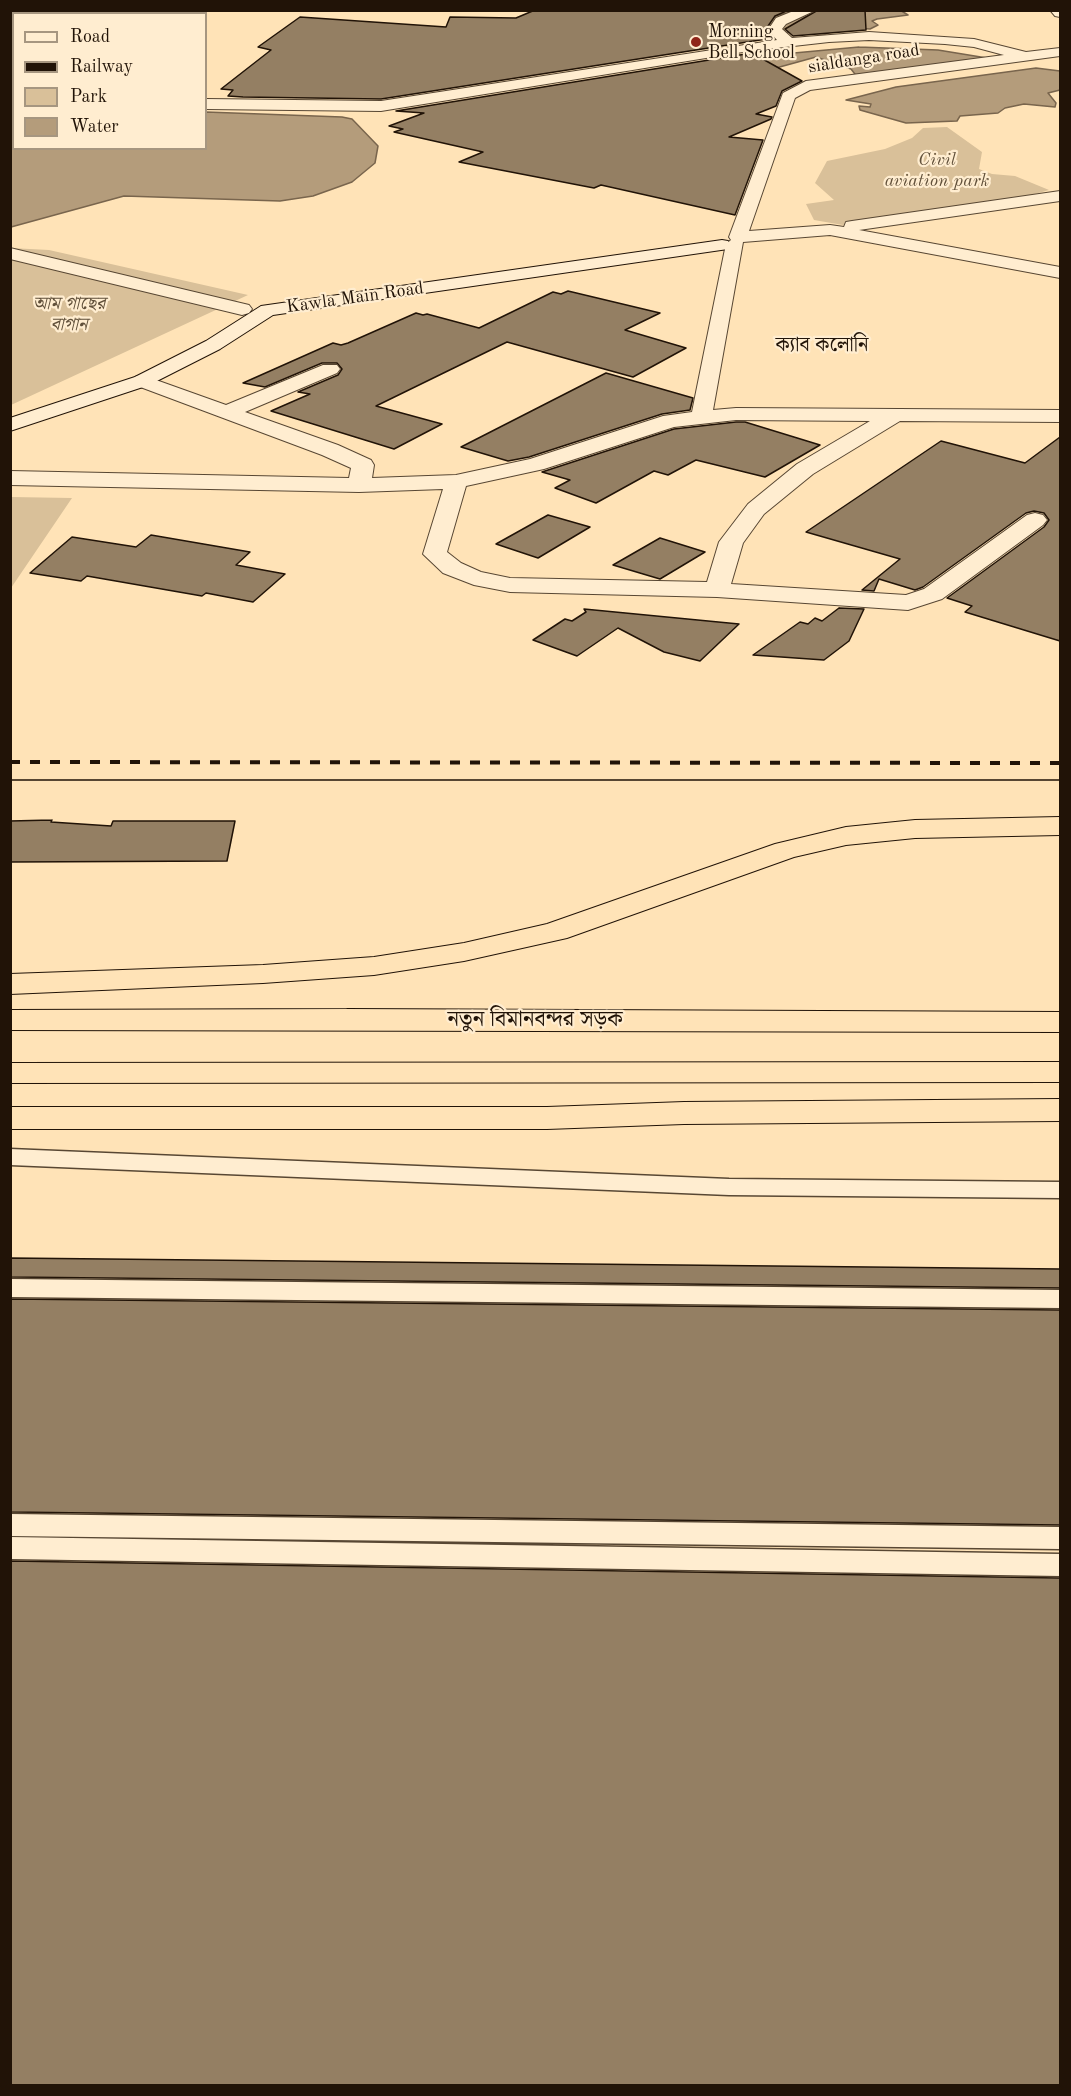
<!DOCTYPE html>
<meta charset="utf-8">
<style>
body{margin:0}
#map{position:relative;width:1071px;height:2096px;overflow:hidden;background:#ffe3b7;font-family:"Old Standard TT",serif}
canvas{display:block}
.frame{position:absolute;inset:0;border:12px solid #211307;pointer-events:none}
.legend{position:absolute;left:12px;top:12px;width:195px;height:138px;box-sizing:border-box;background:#ffedd0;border:2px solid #a69680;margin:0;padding:8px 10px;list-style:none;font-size:18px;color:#211307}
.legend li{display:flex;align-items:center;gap:12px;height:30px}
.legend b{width:30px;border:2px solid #a69680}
</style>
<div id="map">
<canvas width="1071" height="2096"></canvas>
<div class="frame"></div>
<ul class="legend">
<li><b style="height:8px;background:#ffedd0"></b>Road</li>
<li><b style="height:8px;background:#211307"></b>Railway</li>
<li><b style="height:16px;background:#d9c099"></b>Park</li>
<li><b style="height:16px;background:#b49c7b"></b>Water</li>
</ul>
</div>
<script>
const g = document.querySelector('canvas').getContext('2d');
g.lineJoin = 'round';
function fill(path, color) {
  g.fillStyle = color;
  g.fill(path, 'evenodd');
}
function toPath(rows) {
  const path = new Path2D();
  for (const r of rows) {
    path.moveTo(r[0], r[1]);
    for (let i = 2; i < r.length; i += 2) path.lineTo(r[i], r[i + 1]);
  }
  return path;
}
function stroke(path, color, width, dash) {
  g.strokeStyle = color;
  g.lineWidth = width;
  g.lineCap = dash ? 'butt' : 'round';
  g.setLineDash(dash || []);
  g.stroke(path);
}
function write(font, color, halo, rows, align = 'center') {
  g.font = font + ' "Old Standard TT","Noto Serif Bengali",serif';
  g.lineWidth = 4.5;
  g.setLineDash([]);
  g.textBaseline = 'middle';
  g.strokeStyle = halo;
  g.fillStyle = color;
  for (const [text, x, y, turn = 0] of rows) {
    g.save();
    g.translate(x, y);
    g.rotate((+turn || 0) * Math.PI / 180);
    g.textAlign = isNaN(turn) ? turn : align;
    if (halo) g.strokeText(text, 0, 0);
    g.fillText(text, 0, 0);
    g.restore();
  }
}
fill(toPath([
 [947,127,982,152,979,169,992,174,1015,176,1049,190,1014,200,843,225,814,220,806,204,834,200,815,183,827,161,885,149,912,138,923,128],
 [10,248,49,250,248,295,11,405],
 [11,497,72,498,11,588,10,497]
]), '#d9c099');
const water = toPath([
 [900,10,908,15,877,19,872,21,878,25,870,29,844,27,825,34,792,32,770,35,757,32,769,27,767,23,770,17,795,11,900,10],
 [859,47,938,50,987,58,858,78,851,69,816,57,776,68,747,62,794,53,859,47],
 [1036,68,1060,71,1060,90,1048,93,1056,103,1055,107,1024,104,1005,108,998,113,960,116,957,121,906,123,860,110,859,106,870,107,871,104,846,100,896,87,1036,68],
 [10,108,13,108,14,148,206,148,206,112,342,117,352,119,378,146,375,163,352,182,313,196,280,201,124,196,11,227,10,108]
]);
fill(water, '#b49c7b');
stroke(water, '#79654d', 1.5);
const building = toPath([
 [535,10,789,10,775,16,766,29,773,38,381,99,243,97,228,96,233,90,221,89,271,50,258,47,300,17,446,27,450,17,516,18,535,10],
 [818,10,865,10,866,30,793,36,785,29,818,10],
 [752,53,802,81,782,91,776,106,756,114,772,117,771,119,729,137,763,140,735,215,601,185,594,188,459,162,483,152,394,132,403,129,389,126,424,113,396,111,752,53],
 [568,291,660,313,625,330,686,348,633,377,507,342,376,406,442,424,394,449,271,411,310,394,298,392,338,375,342,369,337,363,322,363,265,387,243,383,333,343,341,345,348,343,416,313,423,315,427,314,479,328,553,292,561,294,568,291],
 [606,373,693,398,690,410,662,414,529,457,508,461,461,447,606,373],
 [736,422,745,422,820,445,765,477,696,460,668,475,654,471,596,503,555,488,570,480,542,472,674,429,736,422],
 [1060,437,1060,641,965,612,972,606,947,598,1044,527,1049,520,1044,513,1034,511,1026,513,923,587,915,590,879,579,874,591,862,590,900,559,806,532,941,441,1025,463,1060,437],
 [548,515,590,527,538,558,496,544,548,515],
 [151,535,250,552,236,565,285,574,253,602,206,593,202,596,87,576,81,581,30,573,72,537,136,547,151,535],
 [660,538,705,552,660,579,613,565,660,538],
 [839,608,864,609,849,641,824,660,753,655,800,622,808,624,815,618,822,621,839,608],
 [584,609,739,624,700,661,664,652,618,628,577,656,533,640,565,619,572,621,586,612,584,609],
 [52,820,51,822,111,826,113,821,235,821,227,861,10,862,10,821,52,820],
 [10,1258,1060,1269,1060,1288,10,1277,10,1258],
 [10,1299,1060,1310,1060,1525,10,1512,10,1299],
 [10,1561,1060,1578,1060,2085,10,2085,10,1561]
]);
fill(building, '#947f63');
stroke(building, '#211307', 1.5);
const lane = toPath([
 [10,1149,729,1179,1060,1182,1060,1198,729,1195,10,1165,10,1149],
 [10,1279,1060,1290,1060,1308,10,1297,10,1279],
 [10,1514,1060,1527,1060,1549,10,1536,10,1514],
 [10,1537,1060,1554,1060,1576,10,1559,10,1537]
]);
const street = toPath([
 [46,10,67,10,64,14,42,14,46,10],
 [796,10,816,10,786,24,782,29,792,38,869,32,974,39,1026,52,1060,48,1060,56,810,90,795,98,749,231,830,225,844,227,846,222,852,221,1060,191,1060,201,859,230,1060,267,1060,278,830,235,743,242,713,410,736,408,1060,410,1060,422,900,421,813,474,764,514,743,543,731,584,906,595,924,589,1027,515,1035,513,1043,515,1047,520,1043,525,942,599,908,610,717,597,510,592,474,585,443,573,423,554,443,489,359,492,10,485,10,471,349,478,351,468,322,455,135,385,132,381,135,377,142,375,226,405,323,365,337,365,340,369,337,373,245,412,338,445,371,460,374,465,372,478,456,475,530,459,663,416,692,412,726,244,731,240,729,237,783,93,806,81,1004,55,974,47,945,44,869,40,829,42,749,51,381,111,206,109,206,99,381,101,777,40,768,30,776,18,796,10],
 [736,420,870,421,797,464,748,504,719,542,707,582,510,578,481,572,461,563,447,552,466,486,544,469,674,427,736,420],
 [1050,10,1060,10,1060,17,1055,16,1050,10],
 [14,19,14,27,10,28,10,20,14,19],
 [10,94,14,94,14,104,10,104,10,94],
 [10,248,249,305,252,309,249,313,242,315,10,259,10,248]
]);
const secondary = toPath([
 [722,240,728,241,731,245,728,249,273,315,220,349,149,385,10,431,10,418,135,377,206,341,261,306,722,240]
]);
const highway = toPath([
 [1060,817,1060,835,915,838,846,845,794,857,567,938,464,961,374,975,263,983,10,994,10,974,263,965,374,957,464,943,547,924,775,844,846,827,915,820,1060,817],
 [347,1009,1060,1012,1060,1032,10,1030,10,1010,347,1009],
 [1060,1062,1060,1082,10,1083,10,1063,1060,1062],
 [1060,1099,1060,1121,684,1124,547,1129,10,1129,10,1107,547,1107,684,1102,1060,1099]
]);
stroke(lane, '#584733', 3);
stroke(street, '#584733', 2);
stroke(secondary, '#211307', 2);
stroke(highway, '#211307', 2);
fill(lane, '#ffedd0');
fill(street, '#ffedd0');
fill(secondary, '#ffedd0');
fill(highway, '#ffe3b7');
stroke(toPath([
 [10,780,1060,780]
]), '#211307', 1.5);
stroke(toPath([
 [10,762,1060,763]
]), '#211307', 4, [10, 10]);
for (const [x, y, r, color] of [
 [696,42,6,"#8f2418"]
]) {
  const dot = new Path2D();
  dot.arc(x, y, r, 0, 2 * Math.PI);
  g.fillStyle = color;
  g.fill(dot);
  stroke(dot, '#ffedd0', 2);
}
write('18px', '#211307', '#ffedd0', [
 ["Morning",708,32],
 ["Bell School",708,53]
], 'left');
write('18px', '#211307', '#ffedd0', [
 ["sialdanga road",864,59,-9],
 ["Kawla Main Road",355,298,-8]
]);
write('italic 18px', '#61503a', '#ffedd0', [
 ["Civil",937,160],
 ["aviation park",937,181],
 ["আম গাছের",69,304],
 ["বাগান",69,325]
]);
write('20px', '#211307', '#ffedd0', [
 ["ক্যাব কলোনি",822,346]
]);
write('22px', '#211307', '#ffedd0', [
 ["নতুন বিমানবন্দর সড়ক",535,1020]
]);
</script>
